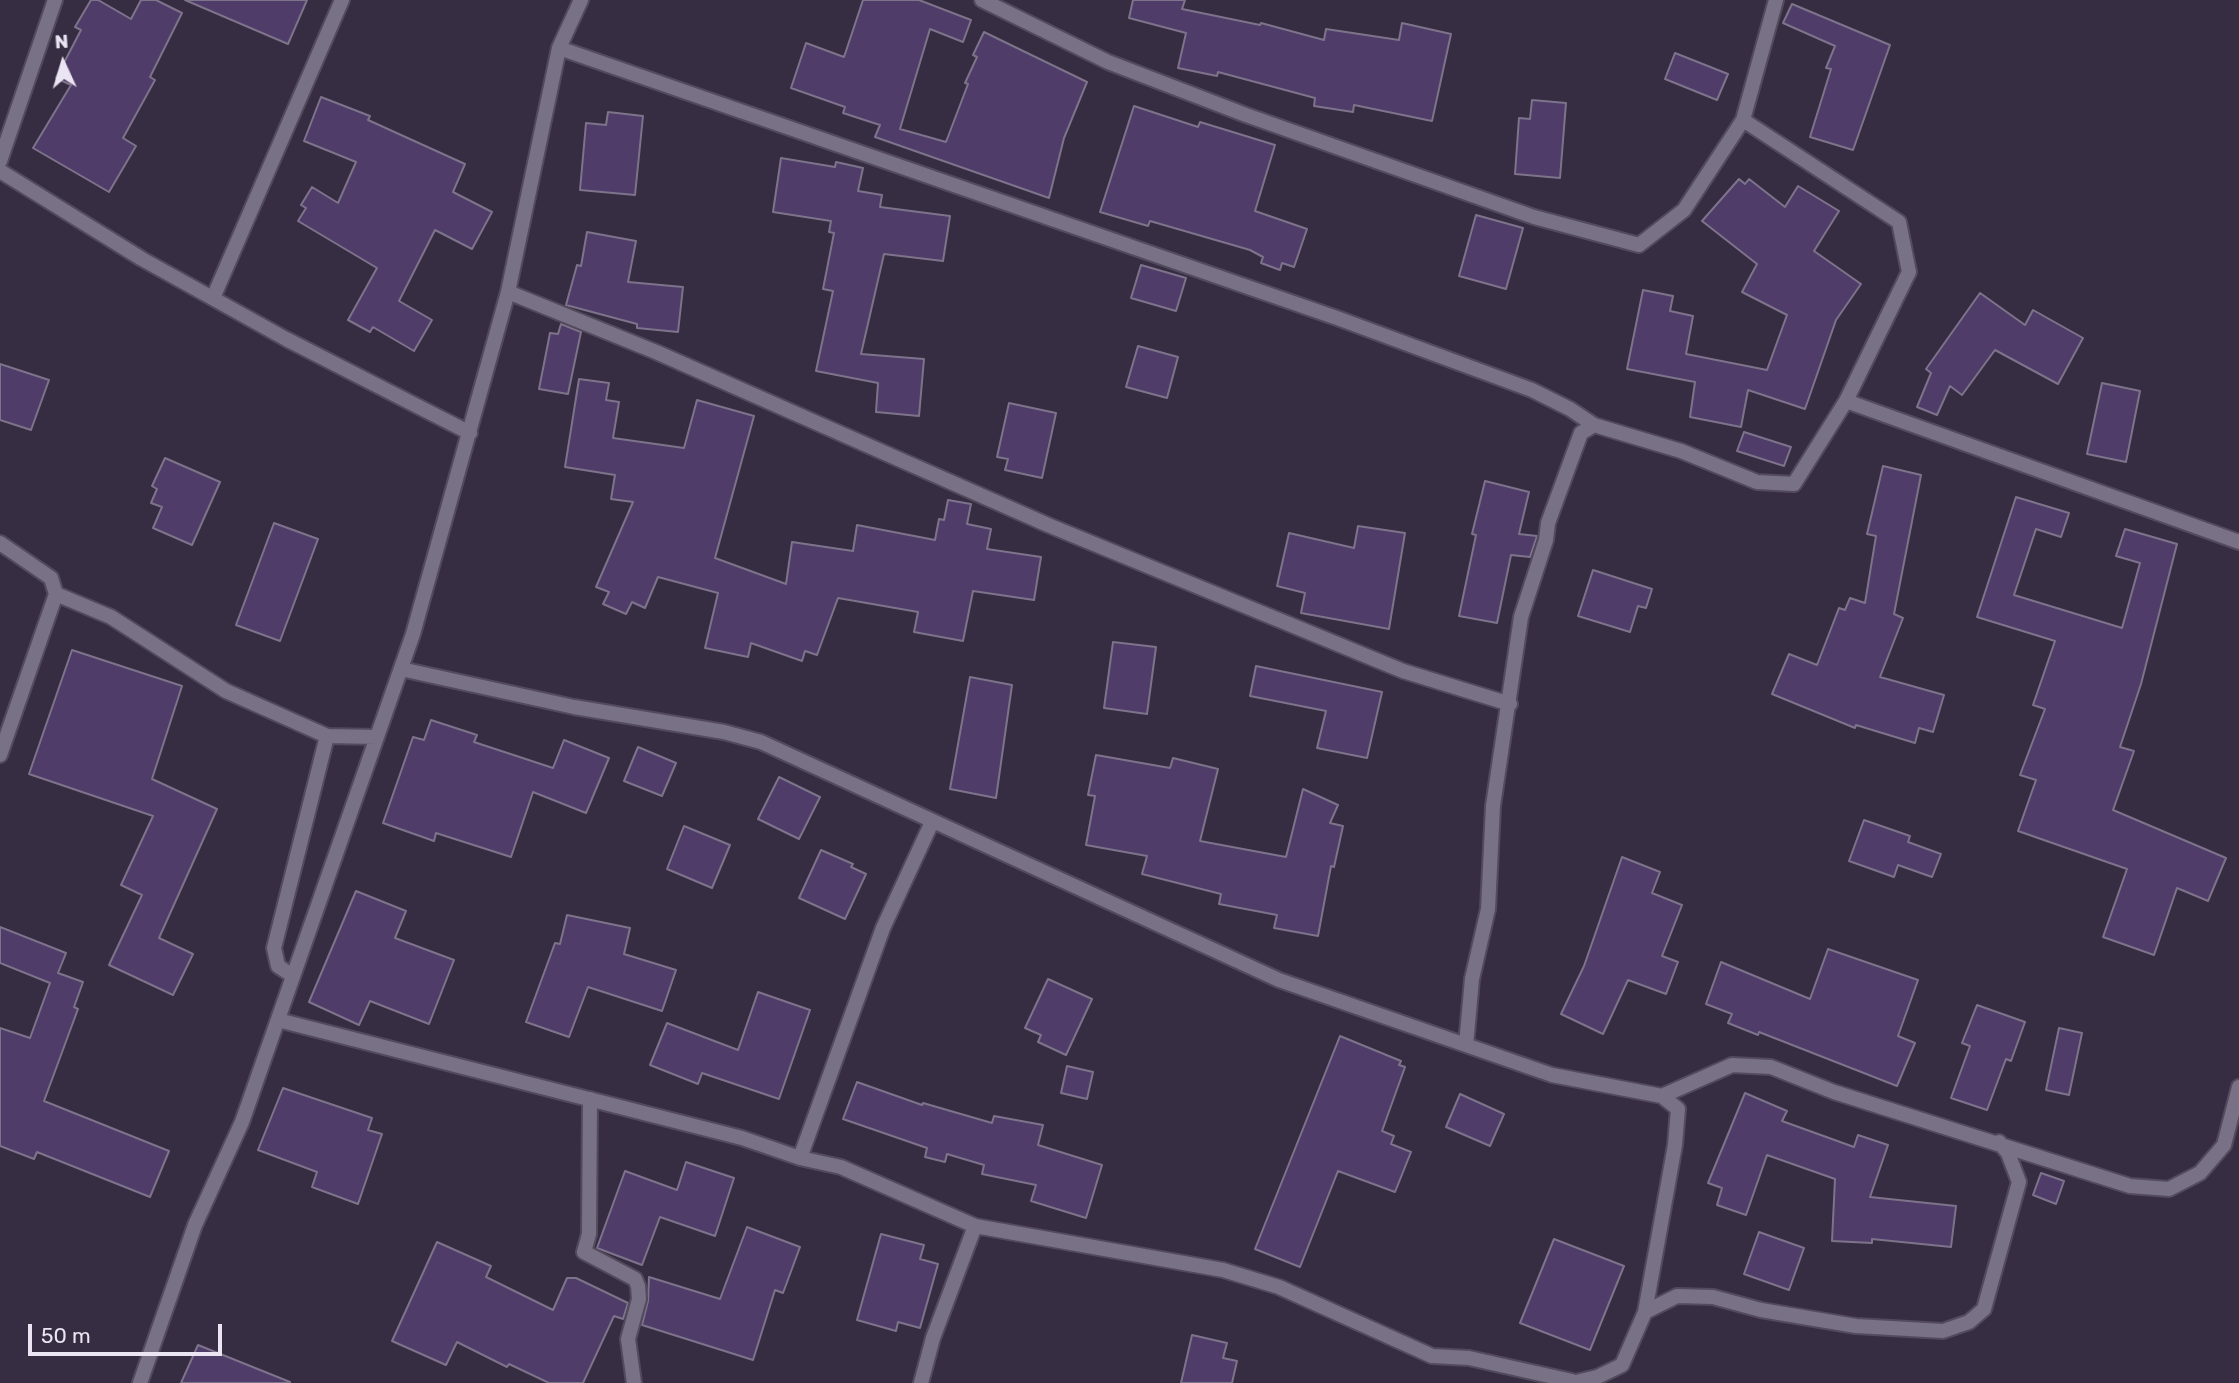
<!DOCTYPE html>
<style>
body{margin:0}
#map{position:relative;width:2239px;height:1383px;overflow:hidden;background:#362d42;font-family:Rubik,sans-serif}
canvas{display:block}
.north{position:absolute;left:28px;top:28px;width:70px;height:70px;-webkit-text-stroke:5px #362d42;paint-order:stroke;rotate:356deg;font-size:19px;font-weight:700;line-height:28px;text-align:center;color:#ebe5f3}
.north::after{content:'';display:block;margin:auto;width:24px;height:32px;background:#ebe5f3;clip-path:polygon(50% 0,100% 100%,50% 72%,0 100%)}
.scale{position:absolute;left:28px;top:1324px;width:194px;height:32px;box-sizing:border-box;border:4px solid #ebe5f3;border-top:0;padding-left:9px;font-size:21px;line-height:24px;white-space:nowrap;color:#ebe5f3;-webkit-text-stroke:5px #362d42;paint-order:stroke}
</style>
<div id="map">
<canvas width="2239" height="1383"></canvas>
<div class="north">N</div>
<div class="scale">50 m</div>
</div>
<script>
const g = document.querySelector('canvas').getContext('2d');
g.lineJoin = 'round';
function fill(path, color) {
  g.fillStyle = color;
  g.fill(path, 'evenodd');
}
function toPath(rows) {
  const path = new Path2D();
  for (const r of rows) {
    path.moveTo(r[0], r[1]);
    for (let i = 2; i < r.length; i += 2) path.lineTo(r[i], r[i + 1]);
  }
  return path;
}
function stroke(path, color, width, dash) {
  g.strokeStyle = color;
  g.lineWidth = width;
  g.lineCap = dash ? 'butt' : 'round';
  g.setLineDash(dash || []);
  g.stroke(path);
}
const building = toPath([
 [91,0,98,0,131,19,141,0,156,0,182,13,150,77,155,80,123,138,136,146,109,192,33,148,71,85,56,78,81,30,75,27,91,0],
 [185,0,307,0,288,44,185,0],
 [863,0,919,0,971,20,963,42,930,29,900,129,946,142,968,84,965,83,977,57,973,55,984,32,1087,82,1064,138,1049,198,875,137,880,125,843,113,845,107,791,88,806,43,844,57,863,0],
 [1133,0,1185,0,1182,9,1260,25,1261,23,1324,40,1326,29,1399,40,1402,23,1451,34,1432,121,1354,105,1353,112,1314,106,1315,98,1218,72,1217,76,1178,68,1186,33,1129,18,1133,0],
 [1792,4,1890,45,1853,150,1810,137,1831,69,1826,68,1835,46,1783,23,1792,4],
 [1675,53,1728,74,1717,100,1665,79,1675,53],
 [321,97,370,116,368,120,465,164,453,192,492,212,472,249,435,230,399,301,432,320,414,351,373,327,370,332,348,320,377,268,298,221,306,208,301,205,312,187,338,203,356,162,304,141,321,97],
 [1532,100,1566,103,1560,178,1515,174,1519,118,1530,119,1532,100],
 [1134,106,1198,127,1200,122,1275,145,1255,211,1307,229,1294,267,1282,263,1280,270,1261,263,1263,257,1250,250,1150,221,1148,226,1100,212,1134,106],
 [608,112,643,116,635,195,580,190,586,123,606,125,608,112],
 [781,158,835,167,836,162,863,168,858,191,882,195,880,207,950,216,943,261,884,254,861,354,924,359,919,416,876,412,878,383,816,371,833,291,823,289,834,233,829,232,831,221,773,212,781,158],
 [1739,179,1745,184,1749,179,1785,207,1798,186,1839,211,1814,251,1861,284,1836,320,1805,409,1748,390,1741,427,1690,417,1695,382,1627,369,1643,290,1673,296,1670,311,1693,316,1686,354,1767,370,1787,315,1742,292,1757,264,1702,221,1739,179],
 [1476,215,1523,228,1506,289,1459,276,1476,215],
 [587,232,636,241,628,282,683,287,678,332,637,328,637,324,566,305,577,265,581,266,587,232],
 [1141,265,1186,278,1176,311,1131,298,1141,265],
 [1980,293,2025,325,2033,310,2083,338,2058,384,1995,350,1962,395,1950,386,1937,415,1917,407,1931,373,1926,369,1980,293],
 [561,324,581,332,568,394,539,389,550,333,558,334,561,324],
 [1138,346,1178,357,1167,398,1126,387,1138,346],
 [0,364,49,380,31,430,0,420,0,364],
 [579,379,609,383,606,400,619,402,613,438,684,448,697,400,754,416,715,558,786,584,792,542,853,551,857,525,935,540,939,519,944,520,948,500,971,504,967,524,991,529,987,549,1041,557,1034,600,973,591,963,641,914,632,918,612,838,598,817,655,805,651,802,661,751,643,748,657,705,648,718,593,658,577,645,608,632,602,626,614,603,604,609,592,596,587,633,502,611,499,615,475,565,467,579,379],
 [2102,383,2140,391,2126,462,2087,454,2102,383],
 [1009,403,1056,413,1042,478,1005,470,1008,459,997,457,1009,403],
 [1744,432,1791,447,1784,466,1737,451,1744,432],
 [165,458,220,482,192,545,153,528,162,507,151,503,157,489,152,486,165,458],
 [1883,466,1921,475,1894,614,1903,618,1880,677,1944,695,1933,732,1919,728,1915,743,1856,725,1855,728,1772,694,1789,654,1817,665,1839,608,1845,610,1850,598,1865,603,1876,536,1867,534,1883,466],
 [1485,481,1529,492,1519,534,1537,536,1530,557,1511,555,1497,623,1459,616,1476,535,1472,534,1485,481],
 [2016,497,2069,513,2061,537,2036,529,2014,595,2122,628,2140,563,2116,556,2125,529,2177,544,2141,684,2120,747,2134,751,2113,810,2226,858,2208,901,2177,888,2154,955,2103,937,2127,869,2018,831,2036,780,2020,775,2045,709,2033,705,2055,641,1977,617,2016,497],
 [274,523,318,539,280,641,236,625,274,523],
 [1358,526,1405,533,1389,629,1301,613,1305,593,1277,586,1289,533,1354,548,1358,526],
 [1593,570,1652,589,1646,608,1638,606,1630,632,1578,616,1593,570],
 [1113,642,1156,647,1147,714,1104,708,1113,642],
 [72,650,182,686,152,779,217,809,159,938,193,954,173,995,109,965,142,895,121,885,153,816,29,774,72,650],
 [1256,666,1382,692,1367,758,1317,748,1326,711,1250,696,1256,666],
 [970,677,1012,685,996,798,950,789,970,677],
 [431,720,477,735,474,742,553,768,564,740,609,758,586,813,533,792,511,857,436,833,434,841,383,823,413,737,424,740,431,720],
 [638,747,676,763,662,796,624,781,638,747],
 [1096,755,1170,768,1173,758,1218,769,1200,841,1286,857,1303,789,1338,805,1330,823,1343,826,1334,867,1331,866,1318,936,1274,928,1277,915,1219,904,1221,894,1142,874,1147,856,1086,845,1095,796,1088,795,1096,755],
 [779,777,820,797,799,839,758,819,779,777],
 [1864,820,1910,836,1908,842,1941,854,1932,877,1898,865,1894,877,1849,861,1864,820],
 [684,826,730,845,712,888,667,869,684,826],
 [821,850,853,864,851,867,866,874,845,919,799,898,821,850],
 [1622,857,1660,872,1652,893,1682,905,1662,956,1678,962,1666,994,1628,980,1603,1034,1561,1014,1584,966,1622,857],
 [356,891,406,911,395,938,454,960,429,1024,370,1001,359,1025,309,1002,356,891],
 [567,915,630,928,624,954,676,970,662,1011,588,987,569,1037,526,1022,555,943,560,944,567,915],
 [0,927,66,953,58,973,83,982,74,1007,78,1009,44,1101,169,1151,150,1197,37,1152,34,1159,0,1146,0,1028,30,1038,50,983,0,963,0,927],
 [1828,949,1918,980,1898,1036,1915,1043,1897,1086,1759,1032,1758,1035,1728,1023,1732,1014,1706,1004,1721,962,1810,999,1828,949],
 [1048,979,1092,999,1066,1055,1038,1042,1041,1035,1025,1028,1048,979],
 [758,992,810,1010,779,1099,702,1073,698,1084,650,1065,667,1023,738,1050,758,992],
 [1977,1005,2025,1022,2011,1061,2006,1059,1987,1110,1951,1098,1970,1046,1962,1043,1977,1005],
 [2059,1028,2082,1033,2069,1095,2046,1090,2059,1028],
 [1340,1036,1401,1061,1399,1065,1405,1067,1382,1131,1394,1136,1391,1144,1411,1152,1395,1192,1338,1171,1300,1267,1255,1249,1340,1036],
 [1067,1066,1093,1072,1087,1099,1061,1093,1067,1066],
 [857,1082,922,1105,923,1103,992,1123,994,1116,1043,1125,1038,1145,1102,1165,1086,1218,1031,1201,1036,1185,982,1174,984,1165,947,1154,945,1162,925,1157,927,1148,843,1119,857,1082],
 [283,1088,372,1118,368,1130,382,1134,358,1204,312,1187,317,1172,258,1150,283,1088],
 [1745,1093,1787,1111,1782,1121,1854,1147,1858,1135,1888,1145,1870,1197,1956,1206,1951,1247,1872,1239,1872,1243,1832,1241,1835,1179,1767,1155,1746,1215,1717,1205,1722,1188,1708,1183,1745,1093],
 [1460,1094,1504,1114,1490,1146,1446,1127,1460,1094],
 [686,1162,734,1178,715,1236,660,1217,642,1265,597,1248,625,1171,677,1190,686,1162],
 [2041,1173,2064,1181,2056,1204,2033,1195,2041,1173],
 [747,1227,800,1247,783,1293,775,1290,753,1360,642,1325,648,1301,649,1277,720,1299,747,1227],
 [1759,1232,1804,1248,1789,1290,1744,1274,1759,1232],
 [881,1234,924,1245,920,1259,938,1264,920,1328,898,1322,896,1331,857,1320,881,1234],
 [1554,1239,1624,1266,1590,1350,1520,1323,1554,1239],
 [437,1242,491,1266,486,1277,553,1310,567,1278,576,1278,628,1303,623,1319,614,1316,583,1383,549,1383,509,1364,507,1367,457,1342,446,1365,392,1341,437,1242],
 [1192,1335,1227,1343,1223,1358,1237,1361,1232,1383,1181,1383,1192,1335],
 [198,1345,290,1382,290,1383,181,1383,198,1345]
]);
fill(building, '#4f3c68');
stroke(building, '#7d738b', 2);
const street = toPath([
 [982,0,1108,62,1246,115,1534,217,1639,245,1684,210,1743,120],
 [1776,0,1743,120,1899,222,1909,272,1846,401,2239,542],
 [559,48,1337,318,1532,390,1570,409,1594,425,1681,451,1757,482,1794,484,1846,401],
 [0,161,55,0],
 [0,171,142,259,286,339,470,433],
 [508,292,656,352,1048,525,1403,671,1510,704],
 [213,298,342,0],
 [0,543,51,578,56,594,111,617,226,691,327,736,377,737],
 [401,669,574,707,724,732,761,742,1279,980,1552,1075,1662,1096,1732,1065,1771,1067,1834,1092,2130,1186,2169,1189,2200,1173,2224,1145,2239,1087],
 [0,755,56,594],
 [293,976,278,966,274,948,327,736],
 [278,1020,742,1138,800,1158],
 [1466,1045,1472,979,1488,909,1493,806,1521,617,1546,540,1548,523,1581,433,1594,425],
 [590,1099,589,1234,584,1252,635,1279,638,1286,639,1299,628,1339,634,1383],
 [975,1226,1223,1270,1279,1287,1432,1356,1469,1358,1572,1381],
 [1645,1312,1677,1296,1713,1297,1761,1310,1856,1326,1943,1331,1969,1322,1984,1309,2019,1182,2008,1153,1999,1142],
 [140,1383,195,1225,242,1122,413,634,508,292,559,48,581,0],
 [921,1383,933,1338,975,1226,841,1167,800,1158,883,928,932,822],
 [1572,1383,1597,1377,1622,1365,1645,1312,1675,1145,1678,1109,1662,1096]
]);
stroke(street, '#534a5e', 18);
stroke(street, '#797186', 14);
</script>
